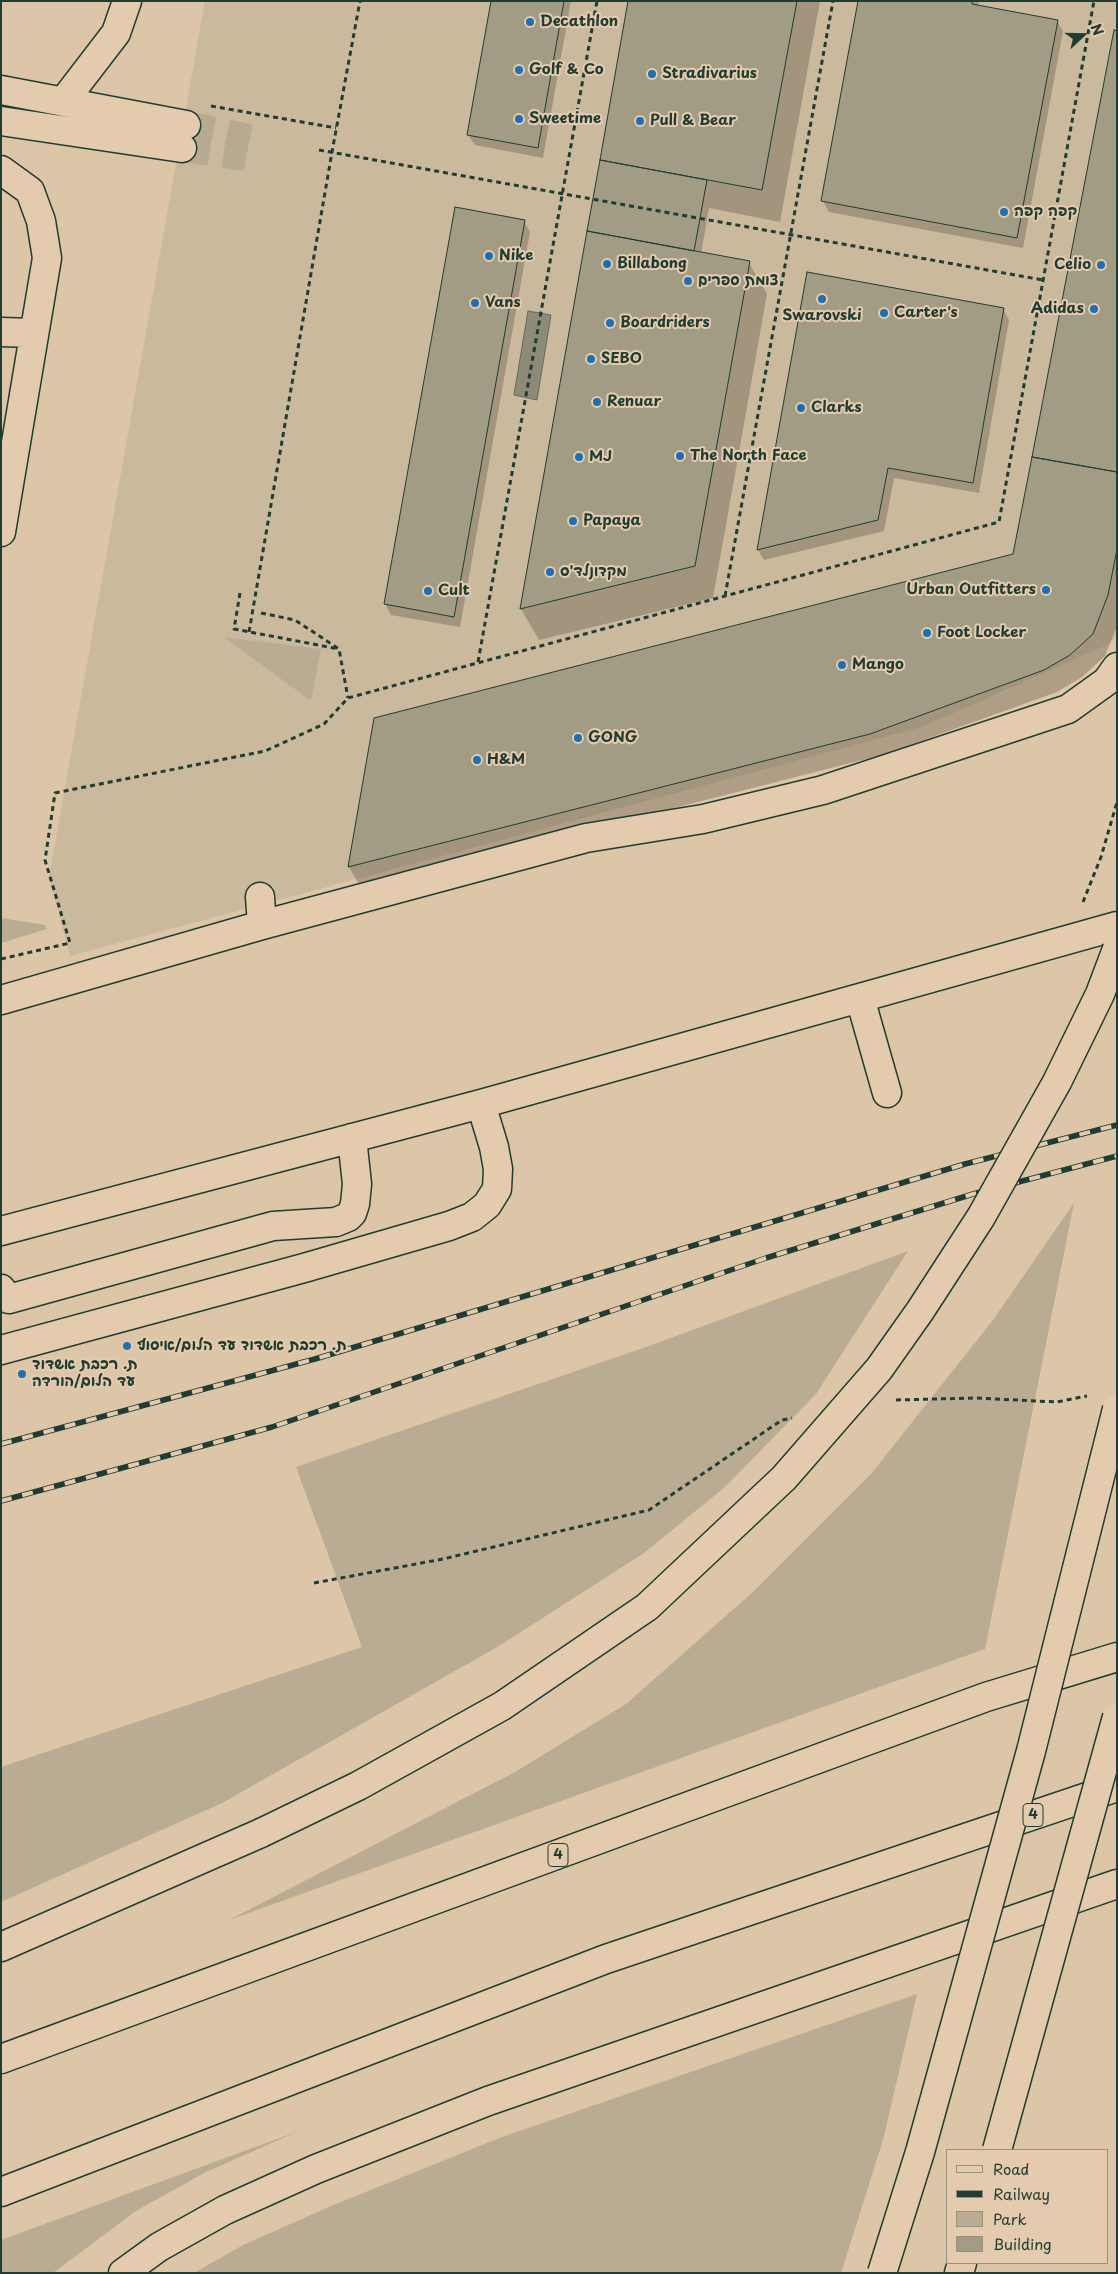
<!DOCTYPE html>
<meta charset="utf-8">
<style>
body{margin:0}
#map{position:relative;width:1118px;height:2274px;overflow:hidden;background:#ddc5a8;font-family:"Playpen Sans",sans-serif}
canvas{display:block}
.frame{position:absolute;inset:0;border:2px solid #1f3d34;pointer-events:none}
.legend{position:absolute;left:946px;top:2149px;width:162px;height:115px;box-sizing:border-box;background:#e5cbad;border:1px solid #96927d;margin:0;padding:6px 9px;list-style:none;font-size:15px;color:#1f3d34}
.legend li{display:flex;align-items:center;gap:10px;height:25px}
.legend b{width:25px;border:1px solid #96927d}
.north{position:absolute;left:1058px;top:10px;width:50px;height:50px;-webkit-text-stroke:4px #e5cbad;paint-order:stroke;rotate:69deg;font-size:14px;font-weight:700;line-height:20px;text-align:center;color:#1f3d34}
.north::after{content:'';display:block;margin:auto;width:18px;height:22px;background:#1f3d34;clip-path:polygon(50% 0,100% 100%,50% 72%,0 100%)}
</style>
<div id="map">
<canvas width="1118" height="2274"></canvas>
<div class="frame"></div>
<ul class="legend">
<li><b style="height:6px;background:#e5cbad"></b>Road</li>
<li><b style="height:6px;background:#1f3d34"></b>Railway</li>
<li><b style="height:14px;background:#baac93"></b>Park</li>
<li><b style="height:14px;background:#a29c84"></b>Building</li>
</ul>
<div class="north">N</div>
</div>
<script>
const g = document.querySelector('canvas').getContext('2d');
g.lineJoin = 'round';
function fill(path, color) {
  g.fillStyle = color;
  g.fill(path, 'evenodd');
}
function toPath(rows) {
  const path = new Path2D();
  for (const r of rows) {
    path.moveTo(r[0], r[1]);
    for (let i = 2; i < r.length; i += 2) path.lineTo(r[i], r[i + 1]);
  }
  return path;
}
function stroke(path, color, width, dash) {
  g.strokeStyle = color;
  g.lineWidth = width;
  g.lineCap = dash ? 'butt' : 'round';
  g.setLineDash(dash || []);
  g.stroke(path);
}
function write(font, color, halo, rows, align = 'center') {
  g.font = font + ' "Playpen Sans","Playpen Sans Hebrew",sans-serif';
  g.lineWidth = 4;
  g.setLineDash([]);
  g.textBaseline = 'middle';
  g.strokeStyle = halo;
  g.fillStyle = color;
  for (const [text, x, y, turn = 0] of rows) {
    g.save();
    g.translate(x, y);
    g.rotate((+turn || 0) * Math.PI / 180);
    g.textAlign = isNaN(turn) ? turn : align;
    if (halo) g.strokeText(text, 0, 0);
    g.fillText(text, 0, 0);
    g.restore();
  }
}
fill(toPath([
 [205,1,1117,1,1117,638,1109,644,922,727,70,956,49,877]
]), '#cbb99d');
fill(toPath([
 [224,637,321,649,311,701],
 [1,918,45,925,47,929,1,943],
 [1074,1203,985,1649,229,1920,515,1772,626,1704,753,1592,871,1474,993,1320],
 [908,1251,816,1394,725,1487,644,1553,499,1646,222,1803,1,1902,1,1767,362,1647,296,1467,646,1347],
 [917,1994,883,2140,841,2273,194,2273,243,2245,331,2206,502,2137],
 [299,2131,206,2172,136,2211,53,2273,1,2273,1,2240]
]), '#baac93');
const water = toPath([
 [528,311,551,315,537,400,514,395,528,311]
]);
fill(water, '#8d8b77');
stroke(water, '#616c5c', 1);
fill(toPath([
 [492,1,571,1,543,158,475,145,468,135],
 [630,1,820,1,780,222,709,208,701,254,749,263,767,294,713,598,539,640,521,609],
 [859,1,979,1,978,6,1057,21,1063,31,1023,248,829,212,823,201],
 [1117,23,1117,626,1105,656,1082,677,1057,692,882,755,361,888,349,867,375,719,1014,555],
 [456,208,524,221,530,232,460,627,391,615,385,604],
 [808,273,1003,309,1009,320,979,493,894,478,884,531,764,560,758,550]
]), '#0003');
const building = toPath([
 [491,1,564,1,538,148,467,135,491,1],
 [628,1,797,1,762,190,600,160,628,1],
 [858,1,972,1,972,4,1058,20,1017,238,821,201,858,1],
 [1114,30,1117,31,1117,472,1032,457,1114,30],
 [600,160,707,180,694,251,587,231,600,160],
 [455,207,525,220,454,617,384,604,455,207],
 [587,231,750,261,695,566,520,609,587,231],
 [807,272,1004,308,973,483,888,468,878,520,757,550,807,272],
 [1032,457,1117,472,1117,549,1108,595,1093,634,1070,655,1044,670,870,734,348,867,374,718,1013,554,1032,457]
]);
fill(building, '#a29c84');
stroke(building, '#1f3d34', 1);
stroke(toPath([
 [186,125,250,138],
 [182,148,246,157]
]), '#b7aa91', 28, [28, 14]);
const minor = toPath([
 [1,90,186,125],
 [63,102,116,33,127,1],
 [1,121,182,148],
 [1,170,30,191,41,221,47,258,1,532],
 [1,332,34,333],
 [260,897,262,925],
 [860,998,887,1093],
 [1,1000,262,925,586,838,703,819,823,790,1068,709,1107,681,1117,667],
 [1,1231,481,1104,1117,926],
 [1,1289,9,1299,273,1226,336,1222,348,1217,352,1213,355,1204,357,1184,352,1138],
 [1,1350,304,1268,449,1226,472,1217,487,1205,497,1189,498,1169,494,1147,481,1104]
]);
const highway = toPath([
 [1,1947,261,1833],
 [1,2059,986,1697,1117,1657],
 [1,2192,606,1959,1117,1787],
 [123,2273,159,2247,225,2210,316,2169,488,2101,1117,1884],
 [959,2273,962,2263]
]);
stroke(minor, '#1f3d34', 31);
stroke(highway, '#1f3d34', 31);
stroke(toPath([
 [211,106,336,128],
 [319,150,1043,280],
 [240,593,234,629,339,649],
 [725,596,833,1],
 [261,613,295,620,339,649,348,698],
 [249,632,332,152,360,1],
 [478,662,597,1],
 [1083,902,1101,857,1117,802],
 [1,959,70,943,45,860,55,793,265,751,324,724,348,698,999,522,1094,1],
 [896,1400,975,1398,1057,1402,1087,1396],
 [314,1583,443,1559,649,1510,782,1420,792,1418]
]), '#1f3d34', 3, [5, 4]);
stroke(minor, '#e5cbad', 28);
stroke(highway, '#e5cbad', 28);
const rail = toPath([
 [1,1444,315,1359,965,1164,1117,1125],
 [1,1501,272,1427,766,1258,973,1194,1117,1156]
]);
stroke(rail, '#1f3d34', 5.5);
stroke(rail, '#e5cbad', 4, [11]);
const highwayBridge = toPath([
 [261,1833,358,1786,502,1706,647,1607,784,1478,879,1369,920,1311,981,1217,1057,1082,1100,994,1117,949],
 [997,2150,1117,1717],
 [882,2273,920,2152,1031,1751,1117,1409]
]);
stroke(highwayBridge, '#1f3d34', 31, []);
stroke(highwayBridge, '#e5cbad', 28);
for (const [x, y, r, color] of [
 [530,22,5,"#1f6fb2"],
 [519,70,5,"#1f6fb2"],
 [652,74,5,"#1f6fb2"],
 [519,119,5,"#1f6fb2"],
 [640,121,5,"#1f6fb2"],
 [1004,212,5,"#1f6fb2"],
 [489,256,5,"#1f6fb2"],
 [607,264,5,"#1f6fb2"],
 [1101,265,5,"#1f6fb2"],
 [688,281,5,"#1f6fb2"],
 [822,299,5,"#1f6fb2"],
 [475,303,5,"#1f6fb2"],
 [1094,309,5,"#1f6fb2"],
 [884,313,5,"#1f6fb2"],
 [610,323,5,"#1f6fb2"],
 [591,359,5,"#1f6fb2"],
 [597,402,5,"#1f6fb2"],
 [801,408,5,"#1f6fb2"],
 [680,456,5,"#1f6fb2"],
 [579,457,5,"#1f6fb2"],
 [573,521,5,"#1f6fb2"],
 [550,572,5,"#1f6fb2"],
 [1046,590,5,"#1f6fb2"],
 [428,591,5,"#1f6fb2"],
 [927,633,5,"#1f6fb2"],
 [842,665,5,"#1f6fb2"],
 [578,738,5,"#1f6fb2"],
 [477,760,5,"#1f6fb2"],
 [127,1346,5,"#1f6fb2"],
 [22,1374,5,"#1f6fb2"]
]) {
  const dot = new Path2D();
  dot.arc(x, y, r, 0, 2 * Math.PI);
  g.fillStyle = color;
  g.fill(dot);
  stroke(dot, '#e5cbad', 2);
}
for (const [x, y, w] of [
 [1033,1815,20],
 [558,1855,20]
]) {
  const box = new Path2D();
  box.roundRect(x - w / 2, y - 11.5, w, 23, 4);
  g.fillStyle = '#e5cbad';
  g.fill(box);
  stroke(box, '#1f3d34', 1);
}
write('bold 14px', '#1f3d34', null, [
 ["4",1033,1815],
 ["4",558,1855]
]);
write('bold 15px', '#1f3d34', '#e5cbad', [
 ["Decathlon",540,22],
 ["Golf & Co",529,70],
 ["Stradivarius",662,74],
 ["Sweetime",529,119],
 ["Pull & Bear",650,121],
 ["קפה קפה",1014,212],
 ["Nike",499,256],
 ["Billabong",617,264],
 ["Celio",1091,265,"right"],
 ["צומת ספרים",698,281],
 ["Vans",485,303],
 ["Adidas",1084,309,"right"],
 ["Carter's",894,313],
 ["Swarovski",822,316,"center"],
 ["Boardriders",620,323],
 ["SEBO",601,359],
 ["Renuar",607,402],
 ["Clarks",811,408],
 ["The North Face",690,456],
 ["MJ",589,457],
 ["Papaya",583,521],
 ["מקדונלד'ס",560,572],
 ["Urban Outfitters",1036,590,"right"],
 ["Cult",438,591],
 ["Foot Locker",937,633],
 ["Mango",852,665],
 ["GONG",588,738],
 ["H&M",487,760],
 ["ת. רכבת אשדוד עד הלום/איסוף",137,1346],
 ["ת. רכבת אשדוד",32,1365],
 ["עד הלום/הורדה",32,1382]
], 'left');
</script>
